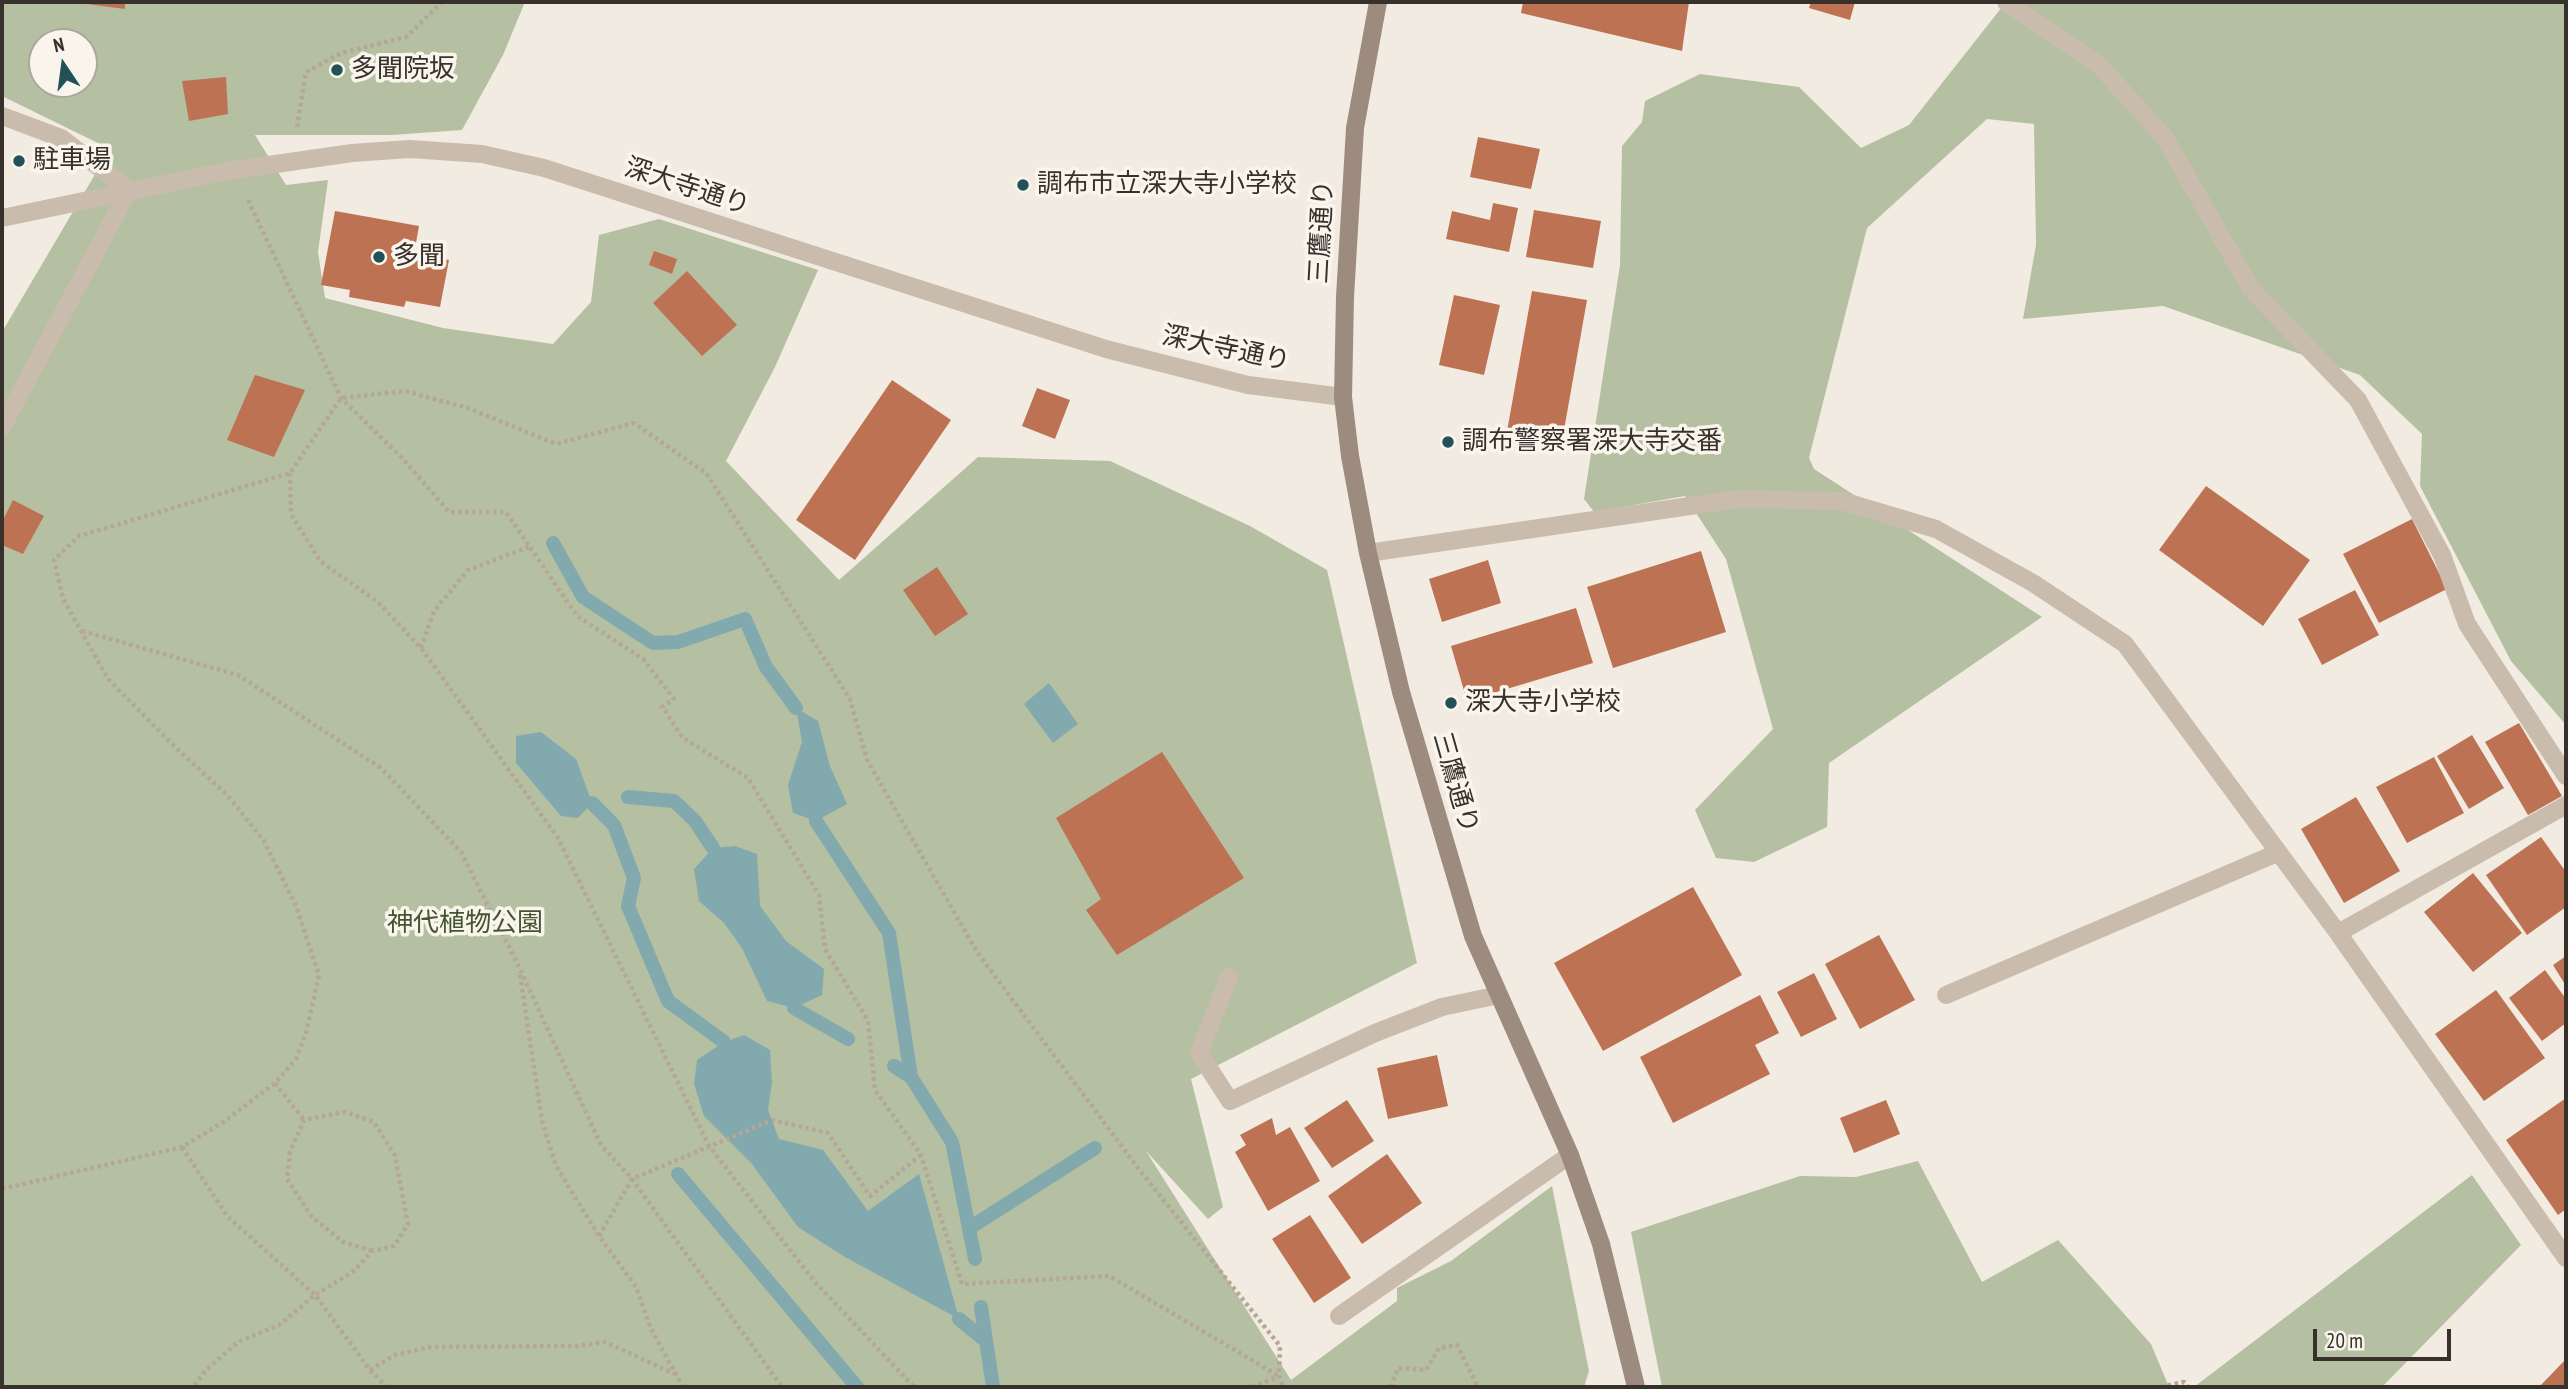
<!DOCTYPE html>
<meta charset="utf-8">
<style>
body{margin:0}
#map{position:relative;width:2568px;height:1389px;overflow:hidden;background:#f2ebe1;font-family:"PT Sans Narrow",sans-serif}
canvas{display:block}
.frame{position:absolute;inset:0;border:4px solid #38302b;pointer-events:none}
.north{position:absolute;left:28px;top:28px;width:70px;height:70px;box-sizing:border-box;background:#f9f5ed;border:2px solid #aca69f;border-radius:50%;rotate:347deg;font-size:19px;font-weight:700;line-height:28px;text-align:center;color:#38302b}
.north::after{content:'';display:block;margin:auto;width:24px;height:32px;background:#235157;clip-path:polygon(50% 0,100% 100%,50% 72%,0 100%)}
.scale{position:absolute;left:2313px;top:1329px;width:138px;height:32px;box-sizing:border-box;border:4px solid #38302b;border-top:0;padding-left:9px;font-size:21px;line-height:24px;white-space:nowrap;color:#38302b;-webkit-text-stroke:5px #f9f5ed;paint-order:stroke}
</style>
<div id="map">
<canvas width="2568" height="1389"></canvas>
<div class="frame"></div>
<div class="north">N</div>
<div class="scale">20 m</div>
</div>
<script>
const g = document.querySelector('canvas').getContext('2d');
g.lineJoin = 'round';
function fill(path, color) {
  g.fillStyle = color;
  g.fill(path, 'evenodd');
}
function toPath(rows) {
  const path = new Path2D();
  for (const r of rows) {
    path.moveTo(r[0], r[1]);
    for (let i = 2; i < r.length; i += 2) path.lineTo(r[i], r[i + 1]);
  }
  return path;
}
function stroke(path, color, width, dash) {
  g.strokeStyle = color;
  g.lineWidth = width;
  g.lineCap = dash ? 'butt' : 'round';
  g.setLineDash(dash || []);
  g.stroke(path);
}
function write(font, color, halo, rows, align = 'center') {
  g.font = font + ' "PT Sans Narrow","Noto Sans JP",sans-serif';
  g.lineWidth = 7;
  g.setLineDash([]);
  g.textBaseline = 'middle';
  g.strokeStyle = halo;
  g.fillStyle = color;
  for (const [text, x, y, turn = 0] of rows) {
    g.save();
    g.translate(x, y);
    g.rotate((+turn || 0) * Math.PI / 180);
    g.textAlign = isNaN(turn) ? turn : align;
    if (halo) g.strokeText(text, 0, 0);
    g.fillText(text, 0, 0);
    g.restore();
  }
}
fill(toPath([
 [2,2,525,2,503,55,462,130,392,135,255,135,286,185,328,180,318,252,325,298,443,328,553,344,591,302,599,235,659,219,818,270,775,367,726,461,839,580,978,457,1110,461,1250,526,1327,570,1417,963,1191,1079,1223,1207,1208,1219,1146,1151,1291,1380,1397,1301,1397,1288,1451,1261,1552,1186,1589,1371,1584,1387,2,1387,2,332,110,149,2,96],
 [42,42,84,42,84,84,42,84],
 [2006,2,2566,2,2566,725,2511,661,2420,486,2422,434,2360,375,2163,306,2023,319,2036,245,2034,124,1987,119,1867,228,1809,458,1814,469,2042,617,1829,763,1827,827,1754,862,1716,858,1695,810,1773,729,1726,559,1685,496,1594,512,1584,499,1620,265,1622,146,1642,122,1645,101,1700,74,1799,87,1861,148,1909,125],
 [1918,1161,1982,1282,2058,1240,2151,1344,2169,1387,1662,1387,1631,1232,1800,1176,1856,1177],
 [2472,1175,2521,1245,2382,1387,2194,1387]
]), '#b4c0a1');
fill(toPath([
 [1049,683,1078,724,1053,743,1024,704],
 [796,708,818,721,830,766,847,804,816,821,793,813,788,785,802,742],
 [541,732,576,759,592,803,578,818,561,816,516,763,516,736],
 [735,846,757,854,760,906,786,941,824,969,822,995,794,1008,767,1001,742,948,724,923,699,901,694,869,713,848],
 [744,1035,770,1050,772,1082,768,1110,779,1139,823,1150,868,1211,919,1174,959,1319,845,1257,798,1227,752,1164,704,1116,694,1084,697,1060,724,1042]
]), '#82a9ad');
stroke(toPath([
 [553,543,583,597,653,643,678,642,745,619,766,667,796,708],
 [628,797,674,801,695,821,713,848],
 [592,803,614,825,634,878,628,906,668,1001,724,1042],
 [816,821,889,933,911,1077],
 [794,1008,848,1039],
 [894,1066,911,1077,952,1142,975,1259],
 [678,1174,857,1387],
 [971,1227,1095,1148],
 [981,1307,993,1387],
 [959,1319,986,1341]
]), '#82a9ad', 14);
fill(toPath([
 [71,2,125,2,125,9],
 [1523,2,1689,2,1682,51,1521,13],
 [1811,2,1855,2,1850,20,1809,8],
 [226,77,228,114,189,121,182,81],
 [1478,137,1540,149,1531,189,1470,177],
 [1493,203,1518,208,1509,252,1446,239,1452,211,1490,220],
 [1534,210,1601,221,1593,268,1526,257],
 [335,211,419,226,414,254,449,260,440,307,406,301,404,307,349,297,350,290,321,285],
 [654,251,677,259,672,274,649,265],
 [687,271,737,325,702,356,653,303],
 [1532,291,1587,300,1561,447,1506,437],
 [1454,295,1500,305,1484,375,1439,365],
 [255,375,305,390,274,457,227,440],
 [892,380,951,420,855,560,796,520],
 [1037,388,1070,400,1055,439,1022,426],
 [2206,486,2310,560,2263,626,2159,550],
 [13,500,44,516,23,554,2,545,2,522],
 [2412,519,2447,589,2379,623,2343,554],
 [1701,551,1726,632,1613,668,1587,587],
 [1488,560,1501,603,1442,622,1429,579],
 [937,567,968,614,935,636,903,590],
 [2355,590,2379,635,2322,665,2298,619],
 [1576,608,1593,663,1467,701,1451,646],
 [2519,723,2562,796,2528,815,2485,742],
 [2472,735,2504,788,2469,809,2437,756],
 [1162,752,1244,878,1117,955,1086,910,1101,899,1056,818],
 [2434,757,2464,813,2407,843,2376,787],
 [2356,797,2400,871,2344,903,2301,829],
 [2541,837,2566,872,2566,907,2527,935,2486,875],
 [2473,873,2522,933,2473,972,2424,912],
 [1693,887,1742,975,1603,1051,1554,963],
 [1879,935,1915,1000,1860,1029,1825,964],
 [2566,956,2566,986,2553,965],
 [2545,970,2566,999,2566,1023,2542,1041,2509,998],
 [1814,973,1837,1019,1801,1037,1777,992],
 [2496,990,2545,1058,2484,1101,2435,1034],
 [1760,995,1779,1033,1755,1045,1770,1074,1673,1123,1640,1057],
 [1437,1055,1448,1106,1388,1119,1377,1068],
 [2566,1098,2566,1209,2558,1215,2506,1140],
 [1347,1100,1374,1141,1332,1168,1304,1128],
 [1886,1100,1900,1134,1854,1153,1840,1118],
 [1272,1118,1276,1135,1290,1127,1320,1181,1268,1211,1235,1152,1246,1145,1240,1135],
 [1387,1154,1422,1203,1362,1244,1328,1196],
 [1310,1215,1351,1278,1314,1303,1272,1239],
 [2566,1359,2566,1387,2539,1387]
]), '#bd7353');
stroke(toPath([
 [297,127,306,72,341,53,406,37,442,2],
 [248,200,341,398,404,460,449,512,506,512,577,616,643,659,674,699,662,707,683,738,748,778,819,895,825,949,868,1021,875,1090,921,1155,962,1284,1109,1276,1279,1376],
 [290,473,291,514,320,561,378,602,421,648,558,838,709,1146,815,1282,914,1387],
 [82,631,238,675,381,768,461,852,519,967,601,1145,632,1179,782,1387],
 [421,648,434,611,468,570,529,547],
 [520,975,542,1121,556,1166,599,1236,636,1287,651,1329,683,1387],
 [275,1083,304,1120],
 [182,1147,227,1216,315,1295,279,1325,238,1342,206,1370,193,1387],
 [2,1189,182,1147,222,1123,275,1083,296,1059,306,1033,319,975,296,906,264,841,228,796,172,744,108,679,63,599,54,560,79,536,290,473,341,398,405,391,468,408,556,444,634,423,706,473,850,699,867,760,977,952,1138,1168,1280,1346,1279,1376,1283,1387],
 [599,1236,632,1179,772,1120,828,1133,870,1196,921,1155],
 [372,1251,343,1242,312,1217,287,1179,290,1152,304,1120,345,1112,374,1122,395,1156,408,1224,394,1246,372,1251,354,1271,315,1295,370,1370,387,1387],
 [370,1370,395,1355,430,1347,577,1346,605,1342,675,1374],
 [1252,1387,1278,1377],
 [1391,1387,1398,1368,1426,1370,1439,1348,1457,1345,1478,1387],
 [2161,1387,2184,1382,2188,1387]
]), '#b5a697', 4.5, [3.5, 3.5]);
stroke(toPath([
 [1229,977,1199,1053,1230,1101,1375,1033,1442,1007,1499,995],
 [1946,995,2277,853]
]), '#c9bcad', 18);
stroke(toPath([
 [2,116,61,138,129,190]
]), '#c9bcad', 18);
stroke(toPath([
 [2006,2,2100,66,2165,138,2251,289,2358,400,2442,555,2467,624,2566,776],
 [2,427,129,190],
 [1368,553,1738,499,1842,501,1936,529,2033,583,2125,644,2338,933,2566,1258],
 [2338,933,2566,805],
 [1339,1316,1570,1155]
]), '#c9bcad', 18);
stroke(toPath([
 [2,218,227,171,352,153,410,149,482,154,544,168,1106,349,1248,385,1343,397]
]), '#c9bcad', 18);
stroke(toPath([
 [1378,2,1355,128,1345,297,1343,397,1350,456,1368,553,1401,692,1473,936,1570,1155,1601,1244,1636,1387]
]), '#9d8b7f', 18);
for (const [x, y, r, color] of [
 [337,70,7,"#235157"],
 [19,161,7,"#235157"],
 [1023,185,7,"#235157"],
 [379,257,7,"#235157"],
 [1448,442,7,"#235157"],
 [1451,703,7,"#235157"]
]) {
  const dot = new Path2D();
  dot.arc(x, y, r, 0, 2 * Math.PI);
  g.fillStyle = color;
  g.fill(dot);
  stroke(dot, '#f9f5ed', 2.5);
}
write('26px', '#38302b', '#f9f5ed', [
 ["多聞院坂",351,70],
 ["駐車場",33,161],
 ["調布市立深大寺小学校",1037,185],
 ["多聞",393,257],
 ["調布警察署深大寺交番",1462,442],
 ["深大寺小学校",1465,703]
], 'left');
write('26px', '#38302b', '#f9f5ed', [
 ["深大寺通り",687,187,18],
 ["三鷹通り",1322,232,-87],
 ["深大寺通り",1226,349,12],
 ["三鷹通り",1455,783,74]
]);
write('26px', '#465531', '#f9f5ed', [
 ["神代植物公園",465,924]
]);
</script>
